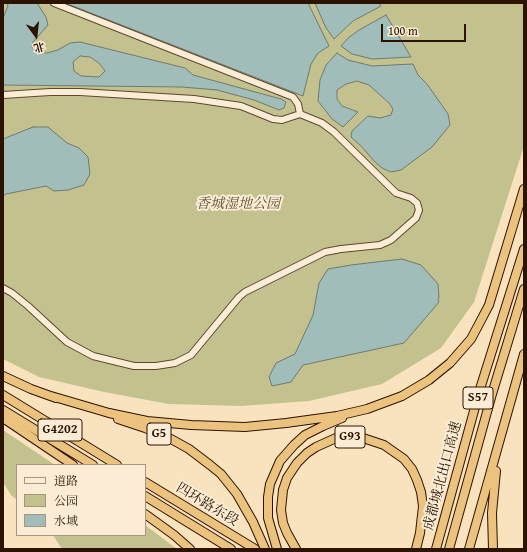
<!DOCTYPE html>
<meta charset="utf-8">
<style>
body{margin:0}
#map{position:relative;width:527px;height:552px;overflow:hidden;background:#f9e3be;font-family:"Gentium Book Plus","Noto Serif SC",serif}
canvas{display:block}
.frame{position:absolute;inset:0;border:4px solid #2c1200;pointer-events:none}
.legend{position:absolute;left:16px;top:464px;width:130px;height:72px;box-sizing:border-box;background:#fbedd5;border:1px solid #a89580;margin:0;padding:5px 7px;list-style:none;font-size:12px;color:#2c1200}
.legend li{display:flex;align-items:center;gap:8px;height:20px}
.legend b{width:20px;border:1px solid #a89580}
.north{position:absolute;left:16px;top:16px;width:40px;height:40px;-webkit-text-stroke:3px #fbedd5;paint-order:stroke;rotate:165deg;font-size:11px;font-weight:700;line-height:16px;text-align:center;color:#2c1200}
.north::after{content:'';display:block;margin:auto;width:14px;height:18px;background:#2c1200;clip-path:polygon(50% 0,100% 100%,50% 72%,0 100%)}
.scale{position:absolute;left:381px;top:24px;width:85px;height:18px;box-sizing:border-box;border:2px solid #2c1200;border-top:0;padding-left:5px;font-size:12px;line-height:14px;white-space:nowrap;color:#2c1200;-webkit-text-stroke:3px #fbedd5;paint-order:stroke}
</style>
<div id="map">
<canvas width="527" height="552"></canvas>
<div class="frame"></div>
<ul class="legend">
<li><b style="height:5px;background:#fbedd5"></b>道路</li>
<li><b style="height:11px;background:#c3c28e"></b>公园</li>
<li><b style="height:11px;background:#a0bdb9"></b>水域</li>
</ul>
<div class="north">北</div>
<div class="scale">100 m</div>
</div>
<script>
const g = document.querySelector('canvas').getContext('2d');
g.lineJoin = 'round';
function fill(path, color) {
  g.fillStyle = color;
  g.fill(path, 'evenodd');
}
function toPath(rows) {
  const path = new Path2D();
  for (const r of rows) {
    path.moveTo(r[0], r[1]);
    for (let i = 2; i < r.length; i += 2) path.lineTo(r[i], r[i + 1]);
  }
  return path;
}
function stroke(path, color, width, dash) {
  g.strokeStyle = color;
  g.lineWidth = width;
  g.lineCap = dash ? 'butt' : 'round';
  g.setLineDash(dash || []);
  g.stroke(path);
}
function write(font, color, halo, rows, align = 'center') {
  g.font = font + ' "Gentium Book Plus","Noto Serif SC",serif';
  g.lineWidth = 4;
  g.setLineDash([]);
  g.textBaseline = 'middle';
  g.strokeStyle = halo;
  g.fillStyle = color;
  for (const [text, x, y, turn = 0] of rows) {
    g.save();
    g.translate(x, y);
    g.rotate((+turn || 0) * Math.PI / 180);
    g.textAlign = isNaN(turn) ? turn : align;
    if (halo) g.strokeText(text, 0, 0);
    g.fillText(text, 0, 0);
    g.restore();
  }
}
fill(toPath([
 [3,3,524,3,524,146,474,302,441,348,382,384,309,401,241,406,169,404,104,392,39,377,3,359],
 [3,430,55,465,17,465,17,500,11,495,3,482],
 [145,525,177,549,62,549,53,535,145,535]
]), '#c3c28e');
const water = toPath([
 [7,3,37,3,46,17,48,25,33,42,32,47,36,52,47,53,58,50,70,43,80,42,185,68,193,75,281,99,286,102,284,108,279,110,254,100,217,90,182,87,3,85,3,18,8,6,7,3],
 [80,56,90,57,99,63,105,71,99,77,81,76,74,71,73,62,80,56],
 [65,3,308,3,329,46,318,53,311,64,303,96,65,3],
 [315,3,379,3,381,6,353,21,334,39,326,28,315,3],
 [386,15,411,57,372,59,352,54,341,46,348,38,359,30,386,15],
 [337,53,348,60,372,66,413,64,418,75,427,84,448,114,450,125,432,147,401,170,391,172,382,168,374,161,362,147,351,137,352,131,368,116,380,118,391,115,393,109,389,103,369,85,357,81,346,84,337,90,337,99,342,106,358,112,343,127,332,119,318,101,320,80,326,65,337,53],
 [33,127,48,127,67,143,79,148,88,157,90,174,84,185,68,190,54,191,46,186,6,194,3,196,3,139,33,127],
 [402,259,421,265,438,284,439,297,438,300,439,302,404,343,303,365,291,382,272,386,269,377,276,363,295,354,313,315,319,283,328,269,351,265,402,259]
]);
fill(water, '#a0bdb9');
stroke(water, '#72796f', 1);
const minor = toPath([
 [3,95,50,92,80,92,194,99,241,106,273,119,282,120,300,114],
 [3,288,12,293,28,306,67,342,93,356,134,366,156,366,175,363,191,355,239,297,245,292,325,252,341,249,380,245,391,240,416,218,419,210,417,203,411,198,396,193,334,132,322,123,300,114,298,104,293,97,54,3]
]);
const highway = toPath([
 [3,376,31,389,56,398],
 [3,395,117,465],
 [51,396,109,413,147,421,191,425,245,427,286,423,337,416,367,409,402,396,429,380,450,363,471,339,479,324,489,305,524,189],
 [3,410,93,465],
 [3,418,73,465],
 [118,419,145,428,171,439,189,449,210,465,221,474,237,494,253,522,265,549],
 [145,482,255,549],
 [145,496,231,549],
 [145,514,174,535,190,549],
 [277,549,268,518,268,497,270,484,280,461,294,445,305,435,323,426,342,418],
 [296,549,287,533,283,523,281,510,283,490,287,478,297,463,307,453,316,447,336,438,350,437,360,437,384,445,404,459,412,469,417,480,421,492,423,506,420,533,416,549],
 [436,549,480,389,524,249],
 [449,549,492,394,524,289],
 [469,549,524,354],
 [493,549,492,513,496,471]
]);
stroke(minor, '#5f4630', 8);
stroke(highway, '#2c1200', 10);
stroke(minor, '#fbedd5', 6);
stroke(highway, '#ecc27f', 8);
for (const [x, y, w] of [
 [478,398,30],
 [60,430,44],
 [159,434,24],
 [350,437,30]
]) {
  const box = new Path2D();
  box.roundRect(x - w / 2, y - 11, w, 22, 3);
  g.fillStyle = '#fbedd5';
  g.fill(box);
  stroke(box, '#2c1200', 1);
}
write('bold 13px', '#2c1200', null, [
 ["S57",478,398],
 ["G4202",60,430],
 ["G5",159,434],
 ["G93",350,437]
]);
write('italic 14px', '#615032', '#fbedd5', [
 ["香城湿地公园",238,204]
]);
write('14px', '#2c1200', '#fbedd5', [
 ["成都城北出口高速",443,476,-75],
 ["四环路东段",207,505,31]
]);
</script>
